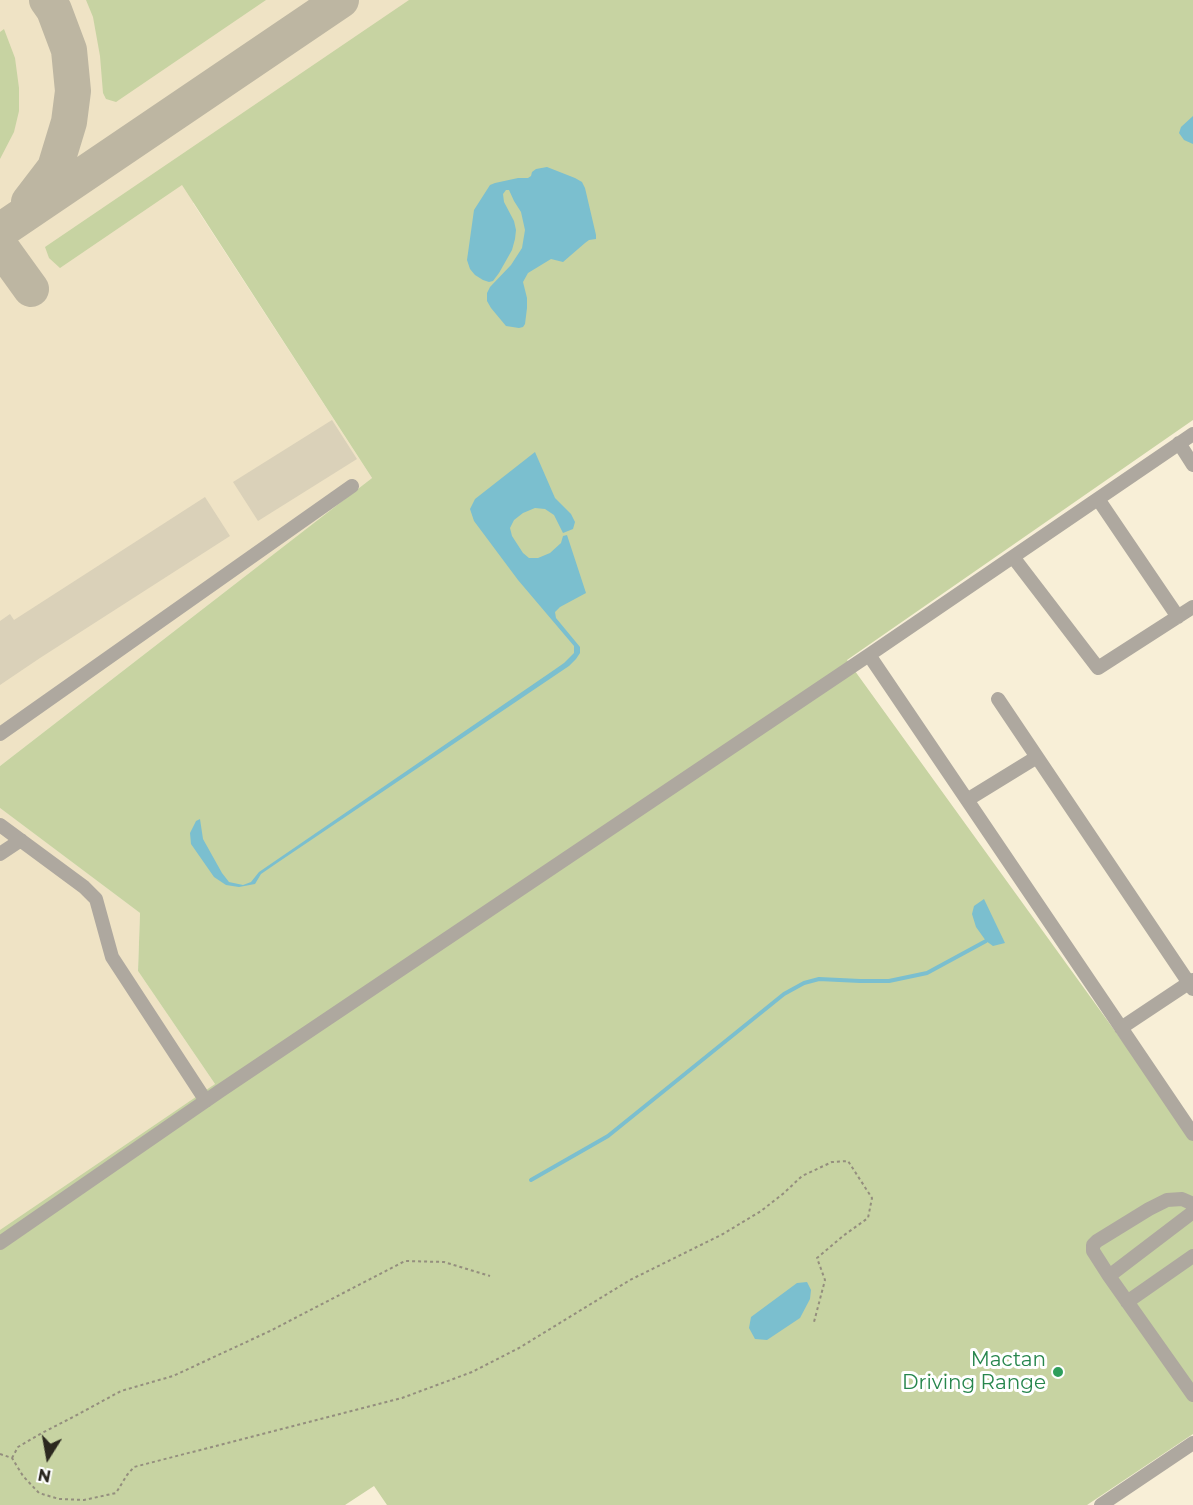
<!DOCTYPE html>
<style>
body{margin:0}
#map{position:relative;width:1193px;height:1505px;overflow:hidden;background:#f8efd7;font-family:Montserrat,sans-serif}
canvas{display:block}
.north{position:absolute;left:18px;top:1427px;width:60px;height:60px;-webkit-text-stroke:4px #fff;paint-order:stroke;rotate:191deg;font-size:16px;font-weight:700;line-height:24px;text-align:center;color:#2b281f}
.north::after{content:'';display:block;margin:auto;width:21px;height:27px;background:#2b281f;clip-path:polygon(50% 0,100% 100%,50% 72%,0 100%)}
</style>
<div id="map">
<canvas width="1193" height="1505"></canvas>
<div class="north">N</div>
</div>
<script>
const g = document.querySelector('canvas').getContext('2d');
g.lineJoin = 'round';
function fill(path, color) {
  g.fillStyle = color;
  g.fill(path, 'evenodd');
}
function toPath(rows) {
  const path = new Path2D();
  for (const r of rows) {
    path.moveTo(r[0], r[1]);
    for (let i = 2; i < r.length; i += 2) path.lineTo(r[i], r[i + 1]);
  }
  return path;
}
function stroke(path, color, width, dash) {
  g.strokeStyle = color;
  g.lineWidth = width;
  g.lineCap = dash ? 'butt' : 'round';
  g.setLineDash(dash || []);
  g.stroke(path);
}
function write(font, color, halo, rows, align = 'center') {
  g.font = font + ' Montserrat,sans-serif';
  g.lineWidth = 6;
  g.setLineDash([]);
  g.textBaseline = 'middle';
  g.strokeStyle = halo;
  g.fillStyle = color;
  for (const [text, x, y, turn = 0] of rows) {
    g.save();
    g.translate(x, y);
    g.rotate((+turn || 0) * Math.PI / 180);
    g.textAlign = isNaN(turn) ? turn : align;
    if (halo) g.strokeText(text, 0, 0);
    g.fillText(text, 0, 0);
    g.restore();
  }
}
fill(toPath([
 [0,0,493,0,193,203,372,478,0,766],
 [0,808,140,913,138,971,215,1084,0,1268]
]), '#efe3c5');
fill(toPath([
 [86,0,266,0,116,102,106,99,103,93,100,56,93,17],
 [409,0,1193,0,1193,420,847,660,1193,1139,1193,1434,1087,1505,387,1505,374,1486,345,1505,0,1505,0,1230,215,1084,138,971,140,913,0,808,0,766,372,478,182,185,60,268,49,258,45,247],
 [4,29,15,58,19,88,19,111,14,132,0,159,0,32]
]), '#c7d3a2');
fill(toPath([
 [1193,116,1193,144,1184,140,1179,133,1181,127],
 [547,167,575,178,582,182,585,188,596,235,596,239,589,240,585,243,563,262,551,259,528,273,523,282,527,298,527,308,525,324,523,327,519,328,506,326,491,308,487,301,487,293,490,287,511,265,522,248,525,230,521,212,514,201,509,190,506,190,503,194,504,202,514,221,516,230,515,239,512,250,499,273,493,281,489,282,483,280,475,275,470,269,467,260,474,210,490,185,495,183,518,178,528,178,531,176,532,172,536,169],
 [535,452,555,498,571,514,575,522,573,529,563,533,554,515,545,509,535,508,523,513,514,520,510,528,512,536,523,553,529,558,538,558,550,553,561,543,563,536,567,535,586,593,560,607,555,612,556,618,580,647,580,653,576,659,569,666,277,863,261,874,255,884,239,887,226,885,214,877,191,844,190,833,196,821,200,819,203,839,222,873,229,882,243,885,251,882,259,872,554,670,564,663,574,653,574,646,518,580,474,521,470,509,475,499],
 [984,899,1005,943,993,946,986,941,976,927,972,914,974,906],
 [807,1282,811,1290,810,1299,800,1318,767,1340,755,1339,749,1328,751,1317,797,1283]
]), '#7bbfcf');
stroke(toPath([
 [531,1180,608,1136,784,994,804,983,819,979,860,981,889,981,927,973,986,941]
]), '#7bbfcf', 4);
stroke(toPath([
 [29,202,55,168,69,122,73,91,69,50,54,10,47,0],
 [0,231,341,0],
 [0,246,31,289]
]), '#bdb6a2', 36);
fill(toPath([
 [332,420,357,459,258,521,233,482],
 [205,497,230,536,40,658,0,685,0,621,10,614,14,620]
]), '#dad1b9');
stroke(toPath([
 [0,1454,12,1458,23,1476,39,1493,59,1499,84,1500,116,1493,127,1475,134,1467,402,1398,472,1372,519,1348,630,1280,723,1234,761,1211,784,1193,802,1176,832,1162,848,1161,872,1198,868,1218,843,1236,817,1258,825,1280,814,1322],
 [12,1458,18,1447,42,1433,75,1416,121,1391,173,1376,270,1331,405,1261,444,1262,490,1276]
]), '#948e7e', 2, [3, 3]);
stroke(toPath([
 [1179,443,1193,465],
 [1098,499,1178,617],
 [1013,557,1098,668,1193,607],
 [869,655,1193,1134],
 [998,699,1193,989],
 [0,734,352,486],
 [967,800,1037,757],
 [0,825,84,887,96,899,112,957,206,1101],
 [0,854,21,840],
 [1121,1028,1193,980],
 [1193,1204,1182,1199,1167,1200,1149,1209,1097,1241,1093,1245,1093,1251,1109,1276,1193,1395],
 [0,1243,220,1091,869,655,1193,434],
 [1109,1276,1193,1212],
 [1127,1302,1193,1256],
 [1101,1505,1193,1443]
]), '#aea89f', 14);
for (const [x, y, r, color] of [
 [1058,1372,6,"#2e9e5b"]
]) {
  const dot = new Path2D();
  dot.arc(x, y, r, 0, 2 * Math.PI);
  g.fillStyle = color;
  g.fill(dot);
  stroke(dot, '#fff', 2);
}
write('20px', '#27864d', '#fff', [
 ["Mactan",1046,1360],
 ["Driving Range",1046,1383]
], 'right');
</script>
